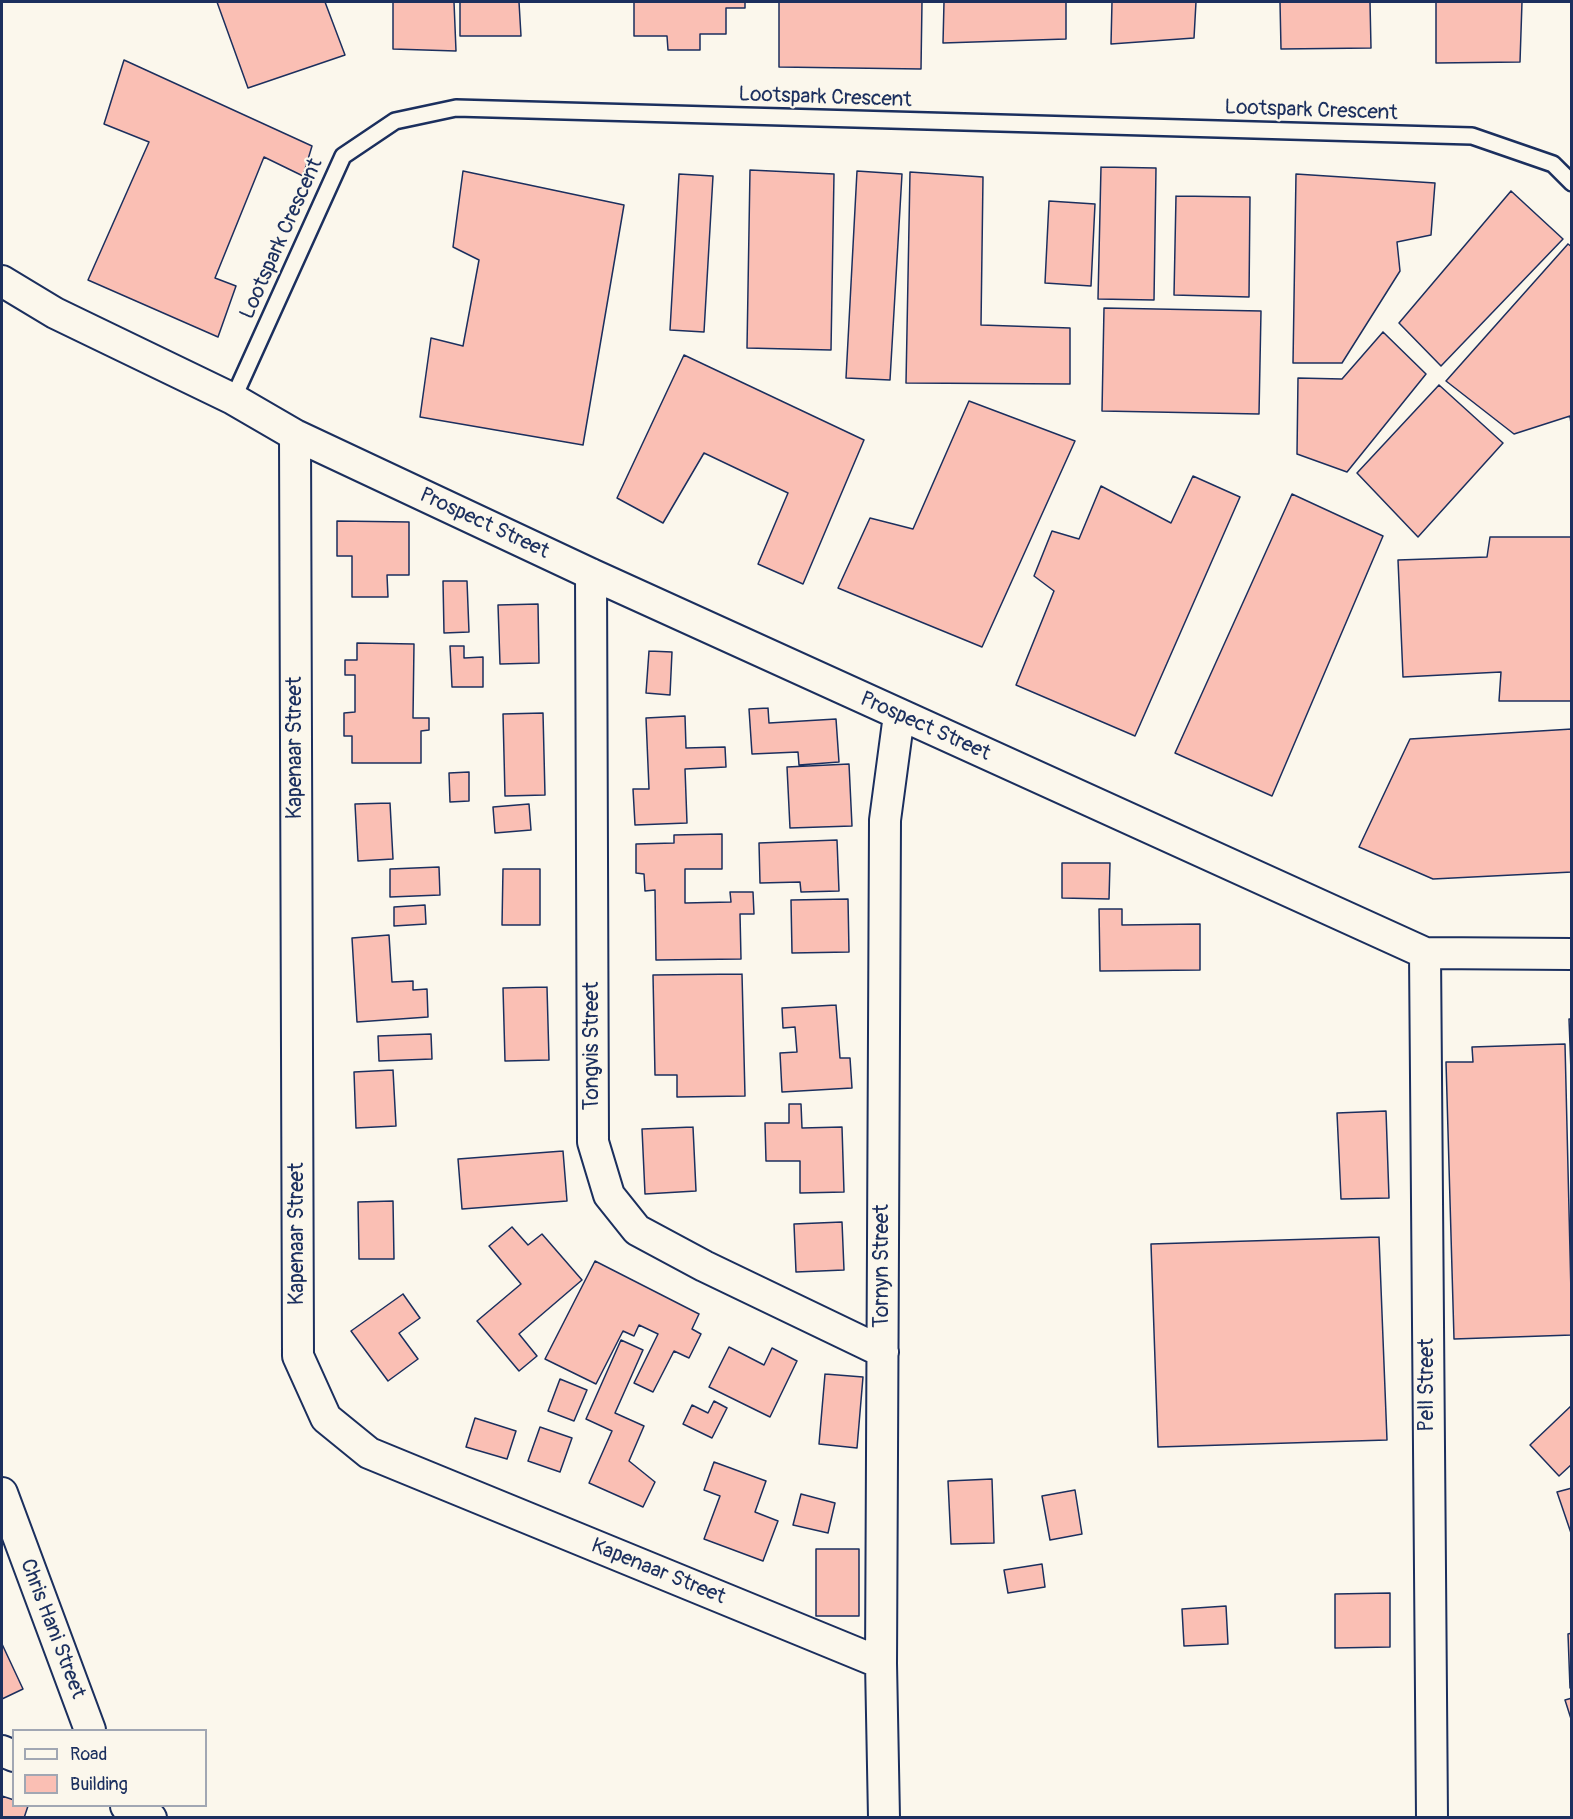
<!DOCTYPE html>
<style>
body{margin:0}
#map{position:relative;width:1573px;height:1819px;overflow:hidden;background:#fbf7ec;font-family:Pangolin,sans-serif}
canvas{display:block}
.frame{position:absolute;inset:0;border:3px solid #1b2f5e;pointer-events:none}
.legend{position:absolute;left:12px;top:1729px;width:195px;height:78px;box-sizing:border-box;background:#fbf7ec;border:2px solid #a1a7b3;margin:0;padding:8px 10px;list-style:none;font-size:18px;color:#1b2f5e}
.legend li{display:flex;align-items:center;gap:12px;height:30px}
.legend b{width:30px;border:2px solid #a1a7b3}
</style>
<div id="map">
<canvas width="1573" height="1819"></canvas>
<div class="frame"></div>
<ul class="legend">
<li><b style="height:8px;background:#fbf7ec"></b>Road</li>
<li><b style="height:16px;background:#fabfb4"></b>Building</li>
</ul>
</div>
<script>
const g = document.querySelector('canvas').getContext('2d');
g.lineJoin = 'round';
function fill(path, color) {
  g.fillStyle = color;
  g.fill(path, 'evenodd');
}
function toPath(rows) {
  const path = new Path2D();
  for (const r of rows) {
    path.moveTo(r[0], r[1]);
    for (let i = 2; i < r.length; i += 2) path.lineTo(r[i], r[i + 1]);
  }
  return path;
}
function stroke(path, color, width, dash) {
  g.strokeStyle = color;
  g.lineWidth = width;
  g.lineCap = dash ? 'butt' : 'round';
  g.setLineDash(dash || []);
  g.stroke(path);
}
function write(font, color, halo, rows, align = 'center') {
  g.font = font + ' Pangolin,sans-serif';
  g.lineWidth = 4.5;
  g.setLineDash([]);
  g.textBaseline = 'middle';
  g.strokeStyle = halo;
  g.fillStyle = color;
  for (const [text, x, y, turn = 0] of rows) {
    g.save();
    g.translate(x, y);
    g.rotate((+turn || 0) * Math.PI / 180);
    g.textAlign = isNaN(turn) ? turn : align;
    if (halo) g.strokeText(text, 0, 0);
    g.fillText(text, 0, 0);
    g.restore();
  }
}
const building = toPath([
 [217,2,325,2,345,55,248,88,217,2],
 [393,2,454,2,456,51,393,49,393,2],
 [460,2,519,2,521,36,460,36,460,2],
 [634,2,745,2,745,8,726,8,726,34,700,34,700,50,668,50,667,36,634,36,634,2],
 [779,2,922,2,921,69,779,67,779,2],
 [944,2,1066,2,1066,39,943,43,944,2],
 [1112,2,1196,2,1194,38,1111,44,1112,2],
 [1280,2,1370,2,1371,48,1281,49,1280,2],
 [1436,2,1522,2,1520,62,1436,63,1436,2],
 [124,60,312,146,303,176,264,157,215,278,236,286,218,337,88,280,149,142,104,124,124,60],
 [1101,167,1156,168,1154,300,1098,299,1101,167],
 [750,170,834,174,831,350,747,348,750,170],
 [463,171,624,205,583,445,420,417,431,338,463,346,479,260,453,247,463,171],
 [857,171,902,174,890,380,846,378,857,171],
 [910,172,983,177,981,325,1070,328,1070,384,906,383,910,172],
 [679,174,713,176,704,332,670,330,679,174],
 [1296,174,1435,183,1431,235,1397,242,1400,271,1342,363,1293,363,1296,174],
 [1511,191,1563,239,1441,366,1399,323,1511,191],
 [1176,196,1250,197,1249,297,1174,295,1176,196],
 [1049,201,1095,204,1091,286,1045,283,1049,201],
 [1568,244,1572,247,1572,432,1570,416,1514,434,1446,381,1568,244],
 [1104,308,1261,311,1259,414,1102,411,1104,308],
 [1383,332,1426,374,1347,472,1297,454,1298,378,1342,379,1383,332],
 [684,355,864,440,803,584,758,564,788,493,704,453,663,523,617,498,684,355],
 [1439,385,1503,443,1418,537,1357,473,1439,385],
 [969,401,1075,441,982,647,838,588,870,518,913,529,969,401],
 [1193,476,1240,497,1135,736,1016,685,1054,591,1034,576,1052,531,1079,539,1101,486,1171,523,1193,476],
 [1292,494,1383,536,1272,796,1175,753,1292,494],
 [337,521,409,522,409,575,387,575,388,597,352,597,352,556,337,556,337,521],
 [1490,537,1572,537,1572,701,1499,701,1501,672,1403,677,1398,560,1487,557,1490,537],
 [443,581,467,581,469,632,444,633,443,581],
 [538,604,539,663,500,664,498,605,538,604],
 [357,643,414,644,413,718,429,718,429,730,421,731,421,763,352,763,352,736,344,736,344,713,355,712,355,675,345,675,345,660,357,660,357,643],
 [450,646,464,646,464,658,483,657,483,687,452,687,450,646],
 [649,651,672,652,670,695,646,693,649,651],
 [768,708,769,723,836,719,839,762,799,765,798,752,752,754,749,709,768,708],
 [543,713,545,795,505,796,503,714,543,713],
 [685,716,686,748,725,747,726,767,685,769,687,823,635,825,633,789,649,789,646,718,685,716],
 [1572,729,1572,872,1433,879,1359,847,1410,739,1572,729],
 [849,764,852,826,790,828,787,767,849,764],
 [469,772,469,801,450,802,449,773,469,772],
 [390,803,393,859,358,861,355,804,390,803],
 [529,804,531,830,495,833,493,807,529,804],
 [722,834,722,869,685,869,685,903,731,902,730,892,753,892,754,914,740,914,741,959,656,960,655,890,645,891,644,874,636,873,636,844,674,843,674,835,722,834],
 [837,840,839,891,801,892,800,882,760,883,759,843,837,840],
 [1062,863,1110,863,1109,899,1062,898,1062,863],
 [439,867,440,895,390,897,390,869,439,867],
 [503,869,540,869,540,925,502,925,503,869],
 [848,899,849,952,792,953,791,900,848,899],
 [425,905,426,924,394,926,394,907,425,905],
 [1099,909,1122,909,1122,925,1200,924,1200,970,1100,971,1099,909],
 [389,935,392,982,413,981,413,990,427,989,428,1017,357,1022,352,938,389,935],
 [742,974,745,1096,677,1097,677,1075,655,1075,653,975,742,974],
 [547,987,549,1060,505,1061,503,988,547,987],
 [836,1005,840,1058,850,1058,852,1088,782,1092,780,1053,797,1052,795,1027,783,1028,782,1008,836,1005],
 [1569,1019,1572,1019,1572,1098,1569,1019],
 [431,1034,432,1059,379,1061,378,1036,431,1034],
 [1565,1044,1572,1335,1454,1339,1446,1062,1473,1062,1472,1047,1565,1044],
 [393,1070,396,1126,356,1128,354,1072,393,1070],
 [789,1104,801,1104,802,1128,842,1127,844,1192,800,1193,800,1161,766,1161,765,1123,789,1123,789,1104],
 [1386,1111,1389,1198,1341,1199,1337,1113,1386,1111],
 [693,1127,696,1191,645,1194,642,1129,693,1127],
 [563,1151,567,1201,462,1209,458,1159,563,1151],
 [393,1201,394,1259,359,1259,358,1202,393,1201],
 [842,1222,844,1270,796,1272,794,1224,842,1222],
 [512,1227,528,1245,542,1234,582,1280,519,1334,537,1356,519,1371,477,1321,521,1284,489,1246,512,1227],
 [1379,1237,1387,1440,1158,1447,1151,1244,1379,1237],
 [595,1261,699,1314,692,1329,701,1334,689,1358,674,1351,653,1392,634,1383,658,1334,639,1325,634,1336,623,1331,596,1384,545,1359,595,1261],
 [403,1294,420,1318,399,1333,418,1359,388,1381,351,1331,403,1294],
 [621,1340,643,1350,615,1413,644,1426,629,1461,655,1482,643,1507,589,1483,612,1431,586,1419,621,1340],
 [729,1347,764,1365,772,1348,797,1361,770,1417,709,1387,729,1347],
 [825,1374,863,1377,857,1448,819,1444,825,1374],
 [560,1379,587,1390,574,1421,548,1411,560,1379],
 [714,1401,727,1408,712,1438,683,1424,692,1405,708,1413,714,1401],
 [1572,1405,1572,1464,1559,1476,1530,1445,1572,1405],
 [475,1418,516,1431,507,1459,466,1447,475,1418],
 [540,1427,572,1438,560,1472,528,1461,540,1427],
 [714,1462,766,1481,755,1512,778,1521,763,1561,704,1539,720,1496,704,1490,714,1462],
 [992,1479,994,1543,951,1544,948,1481,992,1479],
 [1572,1488,1572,1536,1557,1492,1572,1488],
 [1075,1490,1082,1534,1050,1540,1042,1496,1075,1490],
 [801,1494,835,1503,828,1533,793,1525,801,1494],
 [816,1549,859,1549,859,1616,816,1616,816,1549],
 [1042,1564,1045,1587,1008,1593,1004,1570,1042,1564],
 [1390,1593,1390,1647,1335,1648,1335,1594,1390,1593],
 [1226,1606,1228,1644,1184,1646,1182,1609,1226,1606],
 [1572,1633,1572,1688,1570,1688,1568,1634,1572,1633],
 [2,1644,23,1689,2,1699,2,1644],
 [1572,1698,1572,1722,1565,1700,1572,1698],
 [2,1796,14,1800,14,1806,28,1806,24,1818,2,1818,2,1796]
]);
fill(building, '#fabfb4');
stroke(building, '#1b2f5e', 1.5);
const service = toPath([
 [233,399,343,156,395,121,456,108,1472,136,1553,164,1572,183]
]);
const minor = toPath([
 [2,281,55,313,233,399,295,435,591,574,1425,953,1572,954],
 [295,435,298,1356,326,1418,369,1453,881,1663],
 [591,574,593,1142,609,1195,637,1230,704,1266,883,1352],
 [1425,953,1432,1818],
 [2,1493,90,1730],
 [2,1751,14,1756],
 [126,1806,151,1818],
 [884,1818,881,1663,885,820,899,715]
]);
stroke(service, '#1b2f5e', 20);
stroke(minor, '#1b2f5e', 34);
stroke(service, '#fbf7ec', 15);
stroke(minor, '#fbf7ec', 30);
write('21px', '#1b2f5e', '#fbf7ec', [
 ["Lootspark Crescent",825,98,2],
 ["Lootspark Crescent",1311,111,2],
 ["Lootspark Crescent",282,239,-66],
 ["Prospect Street",484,524,25],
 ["Prospect Street",925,727,24],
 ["Kapenaar Street",296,748,-90],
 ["Tongvis Street",593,1046,-90],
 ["Kapenaar Street",298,1234,-90],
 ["Tornyn Street",883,1266,-90],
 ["Pell Street",1428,1385,-90],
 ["Kapenaar Street",658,1572,22],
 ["Chris Hani Street",52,1629,69]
]);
</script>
